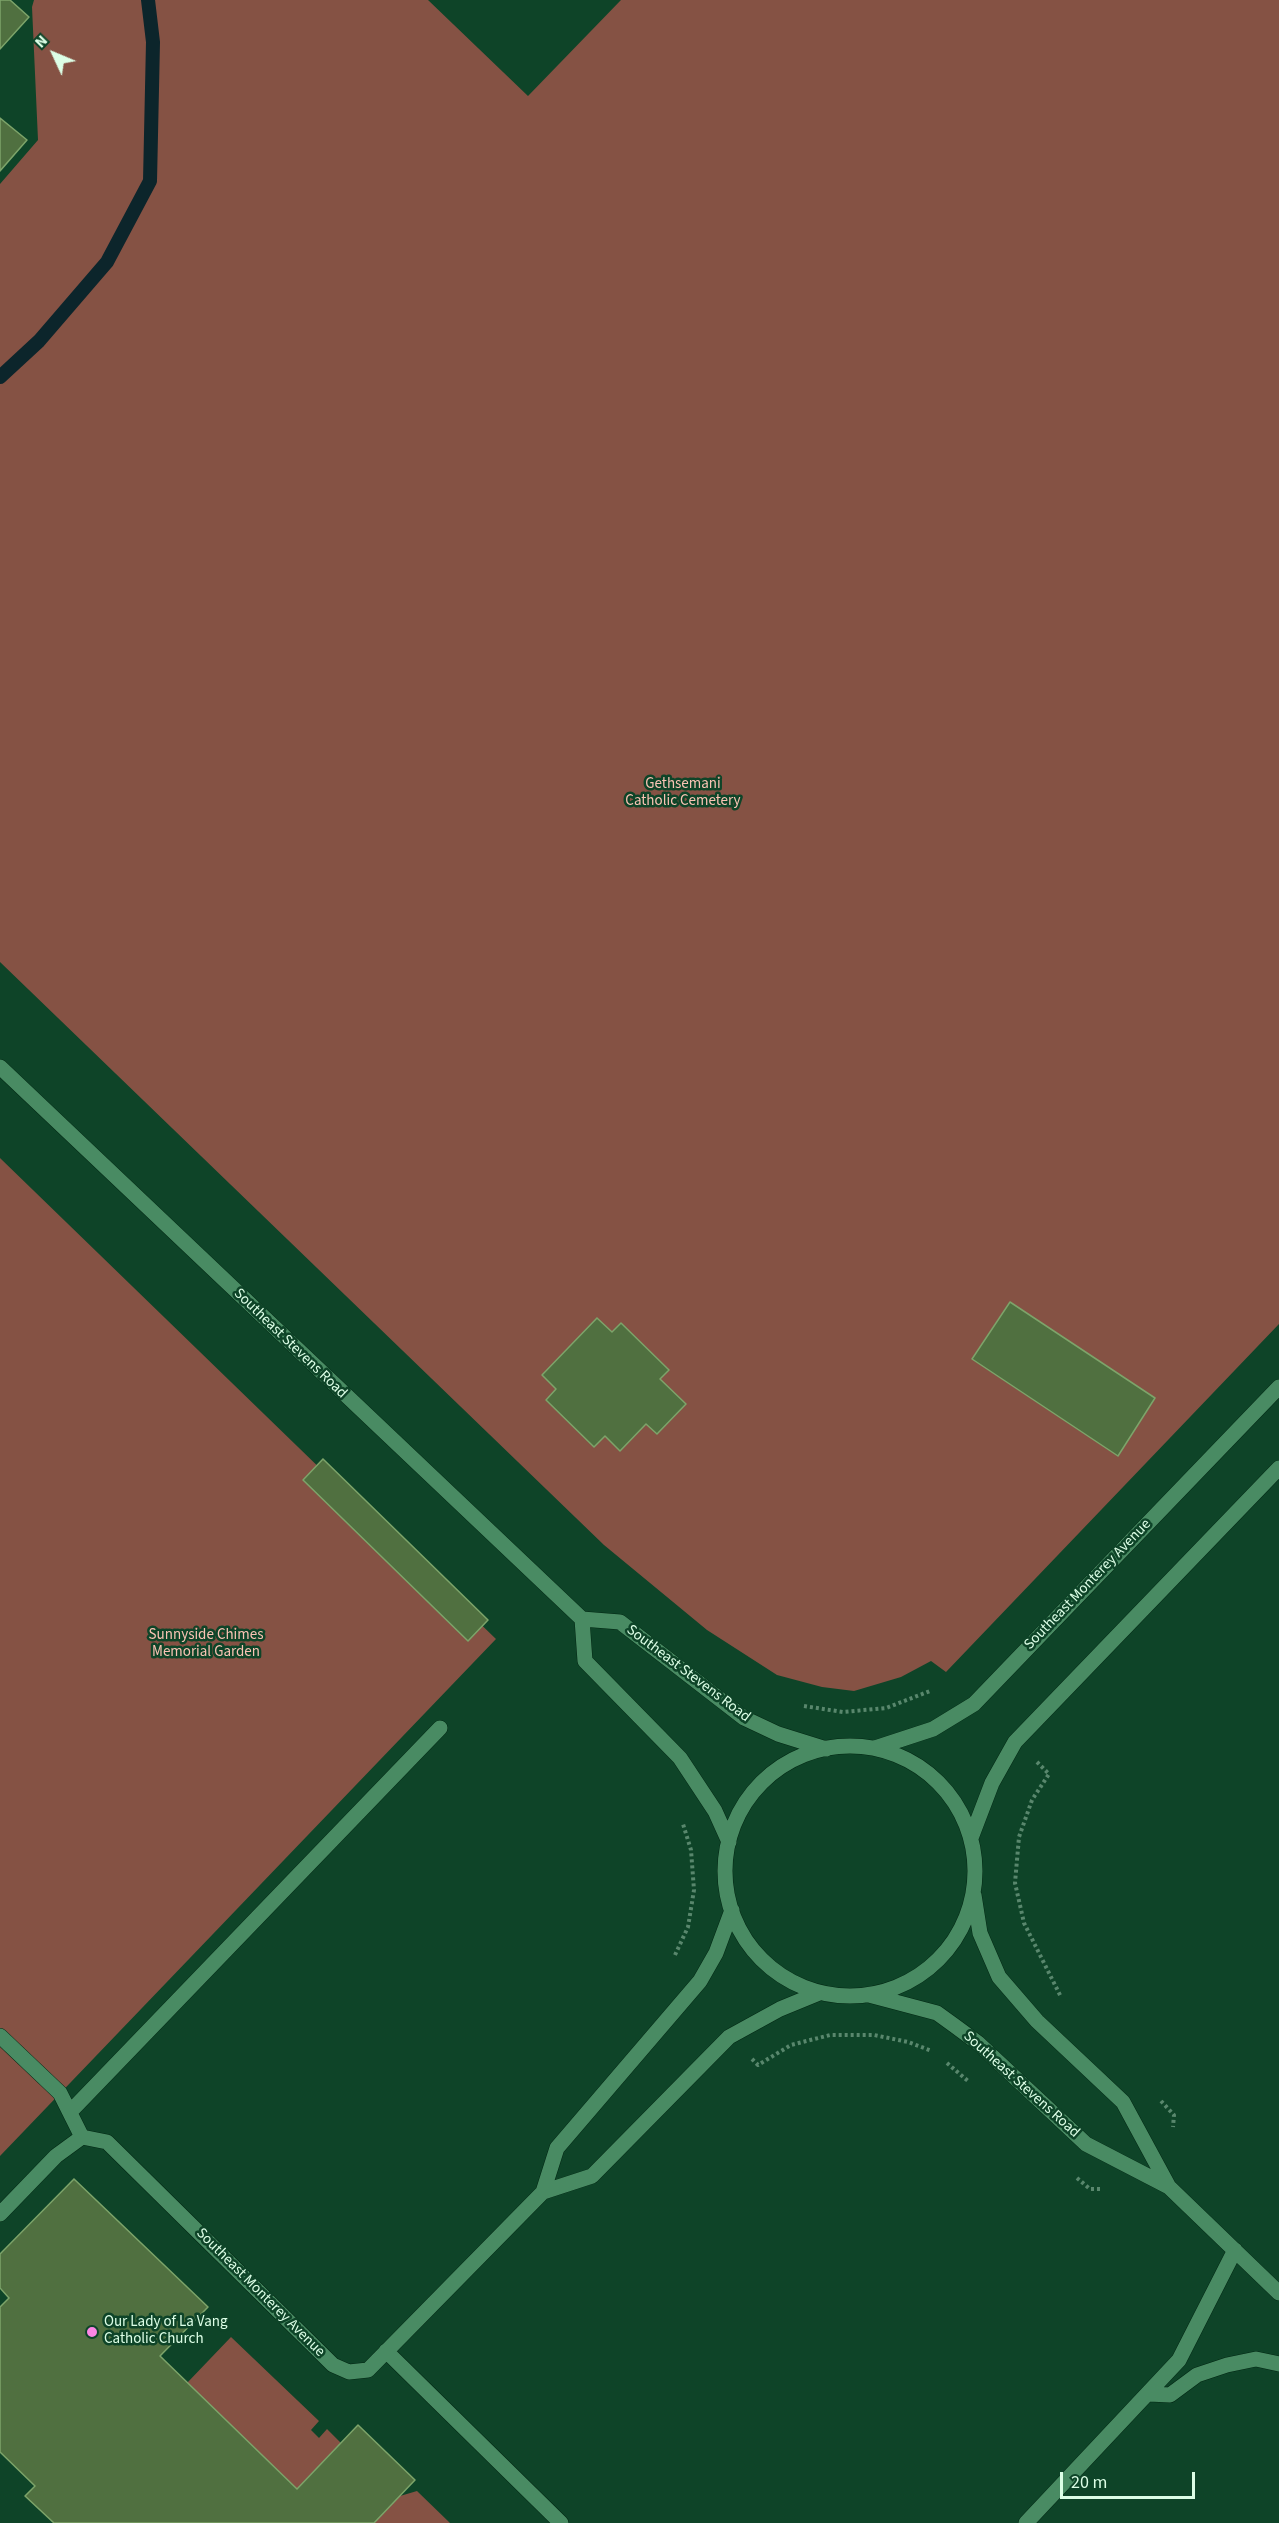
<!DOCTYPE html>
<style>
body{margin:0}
#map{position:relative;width:1279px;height:2523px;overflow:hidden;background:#0e4428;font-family:"Source Sans 3",sans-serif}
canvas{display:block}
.north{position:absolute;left:24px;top:24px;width:60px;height:60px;-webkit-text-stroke:4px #0e4428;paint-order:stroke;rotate:314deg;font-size:16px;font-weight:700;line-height:24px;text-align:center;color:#dcfee6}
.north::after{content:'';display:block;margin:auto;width:21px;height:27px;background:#dcfee6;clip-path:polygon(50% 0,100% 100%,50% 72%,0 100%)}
.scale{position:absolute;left:1060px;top:2472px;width:135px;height:27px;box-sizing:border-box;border:3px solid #dcfee6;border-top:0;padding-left:8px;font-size:18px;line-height:21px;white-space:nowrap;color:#dcfee6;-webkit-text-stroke:4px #0e4428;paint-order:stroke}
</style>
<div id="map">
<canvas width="1279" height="2523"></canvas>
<div class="north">N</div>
<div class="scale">20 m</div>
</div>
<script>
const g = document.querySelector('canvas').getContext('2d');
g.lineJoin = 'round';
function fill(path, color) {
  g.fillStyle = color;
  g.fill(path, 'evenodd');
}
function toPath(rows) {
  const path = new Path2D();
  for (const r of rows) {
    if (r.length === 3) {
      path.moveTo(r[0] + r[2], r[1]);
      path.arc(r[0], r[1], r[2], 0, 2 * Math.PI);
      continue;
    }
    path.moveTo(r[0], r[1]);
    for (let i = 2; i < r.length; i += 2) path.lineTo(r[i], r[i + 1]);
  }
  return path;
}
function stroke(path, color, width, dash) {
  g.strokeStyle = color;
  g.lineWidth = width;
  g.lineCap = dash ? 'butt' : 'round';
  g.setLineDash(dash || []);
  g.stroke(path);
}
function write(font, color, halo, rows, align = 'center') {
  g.font = font + ' "Source Sans 3",sans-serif';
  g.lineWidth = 5;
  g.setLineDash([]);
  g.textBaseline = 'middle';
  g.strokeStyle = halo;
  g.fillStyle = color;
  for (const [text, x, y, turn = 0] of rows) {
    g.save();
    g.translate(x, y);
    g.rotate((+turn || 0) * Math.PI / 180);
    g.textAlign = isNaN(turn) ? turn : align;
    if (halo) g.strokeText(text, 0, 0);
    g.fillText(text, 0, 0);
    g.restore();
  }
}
fill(toPath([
 [34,0,428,0,528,96,621,0,1279,0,1279,1324,946,1672,931,1661,901,1677,854,1691,822,1687,777,1675,707,1630,604,1545,0,962,0,184,38,140,32,7],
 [0,1158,496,1639,0,2156],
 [231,2337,319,2421,311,2430,319,2438,327,2429,341,2443,297,2489,187,2383],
 [417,2491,450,2523,374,2523,400,2496]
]), '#855244');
stroke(toPath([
 [0,377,39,341,107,262,150,181,153,42,148,0]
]), '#0c252b', 14);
const building = toPath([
 [0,0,10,0,29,17,0,49,0,0],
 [0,118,27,140,0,171,0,118],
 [1010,1302,1155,1398,1118,1456,972,1359,1010,1302],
 [597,1318,612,1332,621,1323,669,1370,660,1379,686,1404,657,1434,646,1424,620,1451,605,1436,594,1447,546,1400,556,1389,542,1375,597,1318],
 [323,1459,488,1620,468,1641,303,1480,323,1459],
 [74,2179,208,2307,160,2356,297,2489,358,2425,415,2480,374,2523,54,2523,25,2496,35,2486,0,2452,0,2307,9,2298,0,2288,0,2254,74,2179]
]);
fill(building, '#507040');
stroke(building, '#7da46a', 1.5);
const minor = toPath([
 [0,1067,582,1619,620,1622,744,1718,778,1734,826,1749],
 [582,1619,585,1661,680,1758,715,1811,729,1842],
 [850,1871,125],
 [875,1748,933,1729,974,1704,1279,1387],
 [971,1838,992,1783,1015,1742,1279,1468],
 [974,1895,980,1933,999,1977,1037,2021,1123,2102,1169,2187],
 [869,1995,937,2013,955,2026,978,2043,1086,2144,1169,2187,1279,2293],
 [0,2036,60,2093,82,2137],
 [70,2112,440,1728],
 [543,2192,592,2176,729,2037,780,2009,819,1993],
 [0,2214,56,2156,82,2137,107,2142,333,2365,349,2372,368,2370,543,2192,557,2148,700,1981,716,1953,732,1910],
 [386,2351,561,2523],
 [1149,2394,1170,2395,1197,2375,1227,2365,1256,2359,1279,2364],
 [1026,2523,1179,2360,1235,2250]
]);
stroke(minor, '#032814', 16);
stroke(toPath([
 [804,1706,843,1712,886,1708,930,1691],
 [1037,1762,1049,1774,1032,1800,1019,1837,1015,1883,1024,1923,1061,1997],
 [675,1955,688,1927,694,1890,691,1850,683,1824],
 [752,2059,758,2065,791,2045,830,2035,874,2035,908,2042,932,2051],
 [947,2063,968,2081],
 [1161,2101,1174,2115,1173,2127],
 [1077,2178,1090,2189,1102,2189]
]), '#59876d', 4, [3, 3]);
stroke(minor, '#498b63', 15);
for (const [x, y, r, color] of [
 [92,2332,6,"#fc86e4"]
]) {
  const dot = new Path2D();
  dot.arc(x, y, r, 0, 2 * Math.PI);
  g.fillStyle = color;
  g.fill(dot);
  stroke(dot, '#0e4428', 2);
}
write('15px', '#fac3b4', '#0e4428', [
 ["Gethsemani",683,785],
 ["Catholic Cemetery",683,802],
 ["Sunnyside Chimes",206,1636],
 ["Memorial Garden",206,1653]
]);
write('15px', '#dcfee6', '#0e4428', [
 ["Southeast Stevens Road",290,1344,44],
 ["Southeast Monterey Avenue",1088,1585,-46],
 ["Southeast Stevens Road",688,1674,37],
 ["Southeast Stevens Road",1021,2085,42],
 ["Southeast Monterey Avenue",260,2293,45]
]);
write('15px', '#dcfee6', '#0e4428', [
 ["Our Lady of La Vang",104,2323],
 ["Catholic Church",104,2340]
], 'left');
</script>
